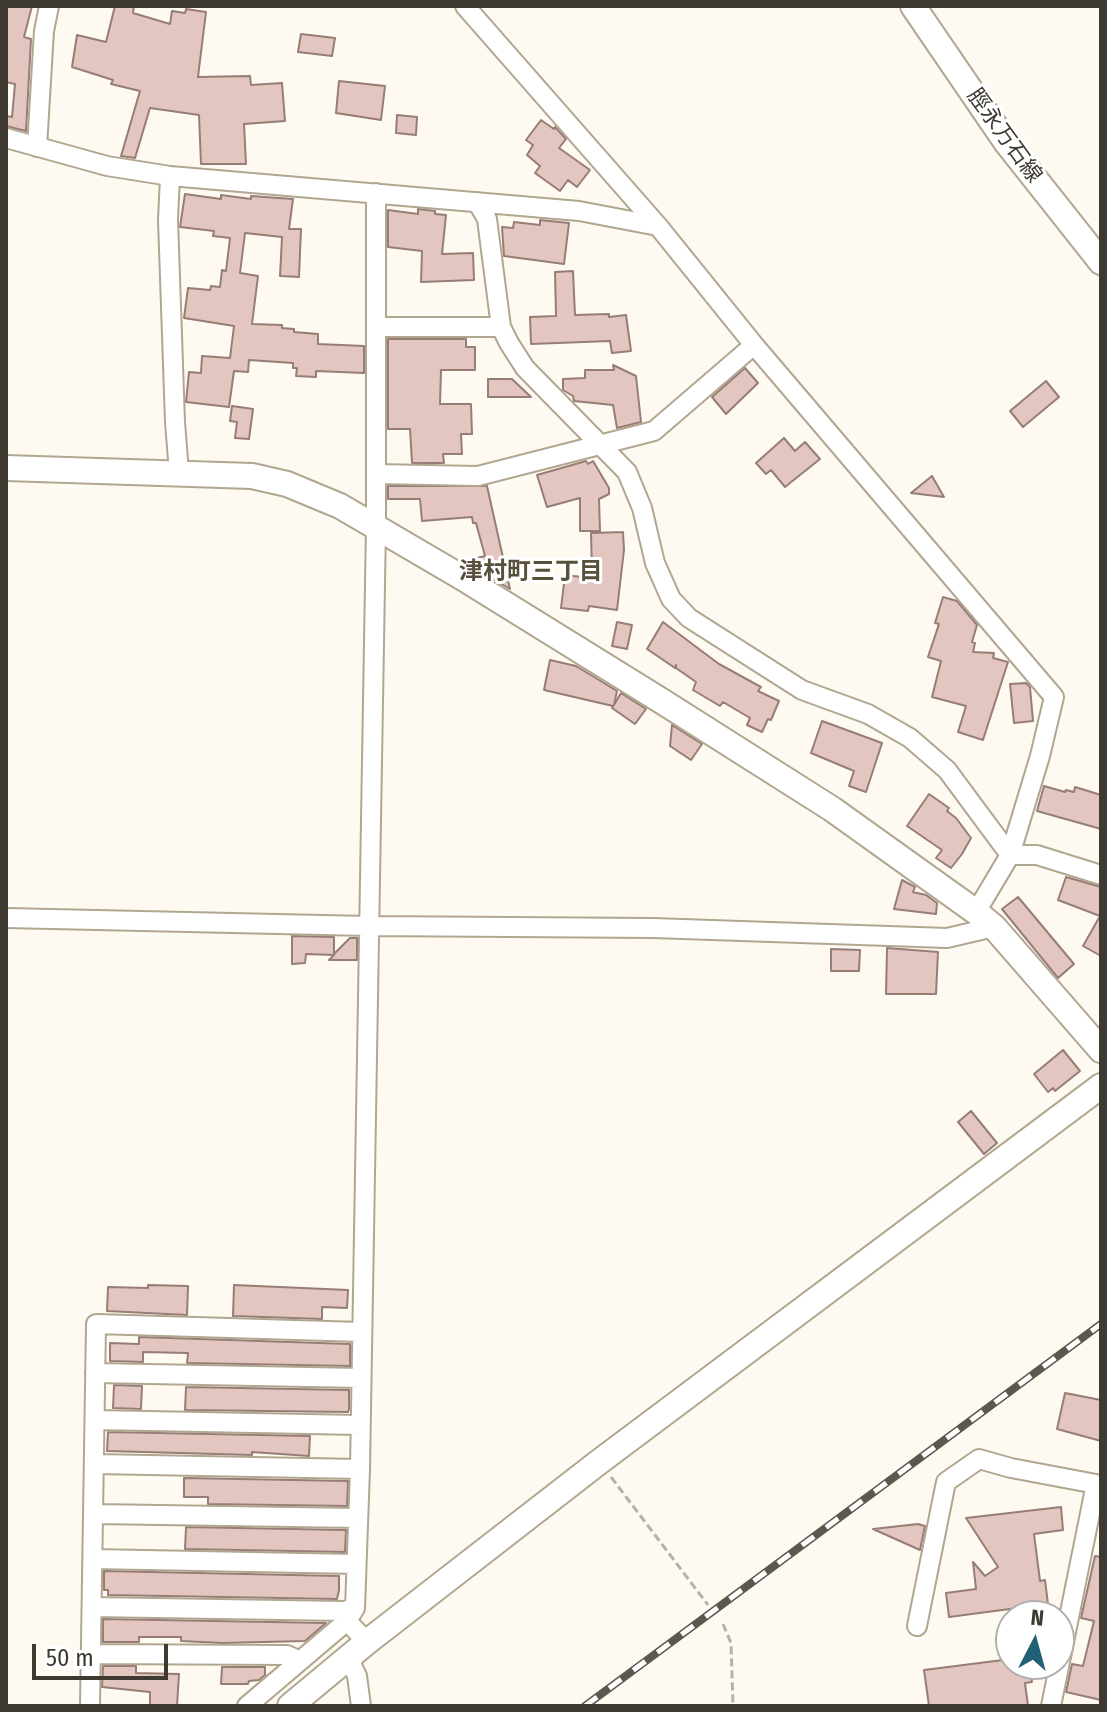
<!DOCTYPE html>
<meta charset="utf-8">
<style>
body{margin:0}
#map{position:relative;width:1107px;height:1712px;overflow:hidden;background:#fffaf1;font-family:"Fira Sans Condensed",sans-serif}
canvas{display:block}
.frame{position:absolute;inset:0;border:8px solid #3e3a31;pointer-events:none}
.north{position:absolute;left:995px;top:1600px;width:80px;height:80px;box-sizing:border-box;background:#fff;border:2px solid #b2b0ad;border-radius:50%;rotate:6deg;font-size:22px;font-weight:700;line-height:32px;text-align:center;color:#3e3a31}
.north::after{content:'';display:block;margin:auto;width:28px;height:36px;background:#216176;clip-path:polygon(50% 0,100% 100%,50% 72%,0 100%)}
.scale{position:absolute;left:32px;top:1644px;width:136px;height:36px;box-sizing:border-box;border:4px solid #3e3a31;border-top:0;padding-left:10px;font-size:24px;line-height:28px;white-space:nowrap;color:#3e3a31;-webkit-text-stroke:6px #fff;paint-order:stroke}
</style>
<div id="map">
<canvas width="1107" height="1712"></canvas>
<div class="frame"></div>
<div class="north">N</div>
<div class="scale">50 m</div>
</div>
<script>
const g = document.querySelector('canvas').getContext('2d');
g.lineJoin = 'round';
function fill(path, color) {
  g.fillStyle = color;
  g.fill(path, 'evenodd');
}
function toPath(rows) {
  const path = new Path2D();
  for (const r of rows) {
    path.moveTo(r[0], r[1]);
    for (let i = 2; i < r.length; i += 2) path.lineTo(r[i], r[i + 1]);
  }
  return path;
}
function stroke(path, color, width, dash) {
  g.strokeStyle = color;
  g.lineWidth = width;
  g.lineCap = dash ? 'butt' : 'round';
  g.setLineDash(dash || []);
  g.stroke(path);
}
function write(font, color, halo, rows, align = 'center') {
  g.font = font + ' "Fira Sans Condensed","Noto Sans JP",sans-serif';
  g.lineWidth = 6;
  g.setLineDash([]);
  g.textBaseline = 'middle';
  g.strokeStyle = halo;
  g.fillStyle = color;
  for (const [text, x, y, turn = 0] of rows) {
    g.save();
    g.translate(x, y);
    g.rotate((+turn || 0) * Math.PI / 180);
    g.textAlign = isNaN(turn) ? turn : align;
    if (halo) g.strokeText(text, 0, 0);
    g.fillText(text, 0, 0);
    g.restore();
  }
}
const building = toPath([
 [6,6,32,6,24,37,31,39,26,131,6,126,6,116,12,117,15,84,6,82,6,6],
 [115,6,134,6,133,13,170,24,172,11,185,13,186,9,206,12,198,77,250,76,251,85,282,83,285,121,244,124,246,164,201,164,199,115,150,108,135,158,121,156,140,91,111,84,113,80,72,67,77,35,106,42,115,6],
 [301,34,335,38,332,56,298,52,301,34],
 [339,81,385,86,381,120,336,113,339,81],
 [397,115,417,117,416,135,396,133,397,115],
 [541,120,554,129,555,127,566,139,559,148,590,170,577,187,568,180,560,191,535,173,540,166,527,155,533,145,526,140,541,120],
 [185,194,221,199,221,195,251,199,251,196,293,199,289,229,301,229,299,277,280,276,282,237,245,233,240,273,258,276,252,324,282,325,282,328,294,329,294,332,318,334,318,344,364,346,364,373,316,371,316,377,296,376,297,368,293,368,293,363,249,360,248,372,234,371,229,407,186,402,189,372,201,373,202,356,230,358,234,326,184,318,188,288,210,290,211,286,220,287,222,270,226,271,230,238,213,236,214,231,180,227,185,194],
 [418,209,435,211,435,214,446,215,442,254,473,253,474,280,421,282,422,251,388,247,388,210,418,214,418,209],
 [540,220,569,223,564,264,504,256,502,227,513,228,514,222,540,225,540,220],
 [573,271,575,315,609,314,609,317,626,315,631,351,612,353,610,341,531,344,530,317,556,316,555,272,573,271],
 [388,339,466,339,466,347,475,347,475,370,441,370,440,404,471,404,472,434,461,434,462,454,443,454,444,463,412,463,410,429,388,429,388,339],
 [613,365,636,376,641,422,617,428,613,405,574,401,573,396,563,390,563,379,585,378,585,370,614,370,613,365],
 [745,368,758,383,726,414,712,397,745,368],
 [488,379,512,379,531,397,488,397,488,379],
 [1046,381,1059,397,1023,427,1010,411,1046,381],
 [232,406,253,409,249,439,235,438,237,422,230,421,232,406],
 [784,438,795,451,805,442,820,459,785,487,771,470,766,474,756,463,784,438],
 [586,461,588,464,593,461,609,488,609,494,599,499,600,531,580,531,580,498,547,507,537,475,586,461],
 [932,476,944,497,911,493,932,476],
 [388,486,487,486,510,589,480,571,477,558,485,556,476,523,473,523,472,517,422,521,420,499,388,499,388,486],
 [623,532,624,550,617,610,589,606,588,611,561,608,565,575,582,577,582,572,592,573,591,533,623,532],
 [943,597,957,601,977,625,972,642,975,643,973,652,994,653,993,658,1008,662,983,740,958,732,966,706,932,697,941,661,928,657,939,624,935,623,943,597],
 [617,622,632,625,627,649,612,646,617,622],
 [663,622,719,664,761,687,758,691,779,701,771,720,768,719,762,732,747,725,750,718,723,702,720,706,693,690,696,682,676,668,676,665,675,668,647,649,663,622],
 [550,660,576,666,617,691,614,705,621,693,646,709,635,724,612,708,613,706,544,690,550,660],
 [1026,683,1030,687,1033,721,1014,723,1010,684,1026,683],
 [822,721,882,743,866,792,849,786,854,771,811,753,822,721],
 [672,725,702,744,691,760,670,746,672,725],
 [1044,786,1065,792,1066,790,1074,792,1075,787,1101,795,1101,829,1037,811,1044,786],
 [929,794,949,808,947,811,956,818,971,838,962,854,951,868,936,858,942,850,907,826,929,794],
 [1066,877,1101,887,1101,956,1083,946,1100,916,1058,900,1066,877],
 [902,880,915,887,913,892,926,895,937,903,936,914,894,909,902,880],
 [1018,897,1074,964,1058,978,1002,909,1018,897],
 [292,936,334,937,334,954,350,938,357,938,357,960,329,960,334,955,306,954,305,963,292,964,292,936],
 [887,948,938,952,936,994,886,994,887,948],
 [831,949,860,950,859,971,831,971,831,949],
 [1063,1050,1080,1071,1055,1091,1053,1088,1048,1092,1034,1074,1063,1050],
 [971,1111,997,1143,984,1154,958,1122,971,1111],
 [148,1285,188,1286,187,1315,107,1311,108,1287,148,1288,148,1285],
 [234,1285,348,1290,347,1308,322,1307,322,1319,233,1316,234,1285],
 [139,1337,350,1344,350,1366,187,1363,188,1353,143,1352,143,1362,110,1361,110,1343,139,1344,139,1337],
 [114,1385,142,1386,141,1409,113,1408,114,1385],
 [186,1387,349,1390,349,1409,348,1412,185,1410,186,1387],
 [1065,1393,1101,1400,1101,1441,1057,1429,1065,1393],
 [108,1432,310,1436,309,1456,252,1452,252,1455,107,1451,108,1432],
 [184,1478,348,1481,347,1506,208,1504,208,1497,184,1497,184,1478],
 [1061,1507,1063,1530,1034,1534,1040,1581,1045,1580,1048,1604,949,1617,946,1593,976,1589,973,1562,985,1576,998,1567,966,1518,1061,1507],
 [918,1524,925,1526,920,1550,873,1529,918,1524],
 [186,1527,346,1530,345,1552,185,1549,186,1527],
 [1095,1556,1101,1557,1101,1700,1066,1692,1072,1664,1083,1666,1094,1621,1081,1618,1095,1556],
 [104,1571,339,1576,339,1590,337,1599,108,1595,108,1590,104,1590,104,1571],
 [103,1619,326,1623,305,1641,222,1643,181,1641,181,1637,139,1637,139,1642,103,1642,103,1619],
 [1011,1659,1011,1664,1029,1664,1032,1682,1025,1683,1028,1706,929,1706,924,1670,1011,1659],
 [103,1666,136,1666,136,1673,179,1674,177,1706,150,1706,150,1692,102,1687,103,1666],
 [222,1667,265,1667,265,1675,259,1680,249,1681,248,1684,221,1684,222,1667]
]);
fill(building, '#e3c6bf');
stroke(building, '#967d75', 2);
const street = toPath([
 [465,6,658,226,754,345,1054,697,1040,756,1010,855,976,912],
 [6,138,107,166,170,176,579,211,658,226],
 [37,147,44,31,49,6],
 [170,176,168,220,175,422,179,473],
 [477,202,487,219,501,327,509,343,525,368,627,472,642,508,655,563,671,599,689,618,802,690,868,714,910,738,947,770,1010,855,1037,855,1101,875],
 [376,327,501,327],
 [376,474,478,476,654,431,754,345],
 [6,918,368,926,653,928,947,938,994,927],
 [95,1373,361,1378],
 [95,1420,360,1425],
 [95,1464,360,1469],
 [94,1514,358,1518],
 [93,1559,356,1564],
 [92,1607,344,1611,355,1608],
 [917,1626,946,1482,979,1459,1011,1468,1096,1484,1051,1706],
 [367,1642,347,1621,355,1608,360,1469,376,525,376,193],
 [91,1654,287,1655,300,1661],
 [348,1657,357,1676,361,1706],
 [90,1706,96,1324,361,1332],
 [247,1706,347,1621]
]);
const secondary = toPath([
 [913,6,1006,142,1101,262],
 [6,468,252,476,287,484,340,506,468,581,660,700,832,809,976,912,994,927,1101,1050],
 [290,1706,367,1642,599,1462,1101,1086]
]);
stroke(street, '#b1a790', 22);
stroke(secondary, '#b1a790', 28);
stroke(toPath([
 [611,1477,708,1605],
 [723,1624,731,1643,733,1706]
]), '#b7b2a9', 3, [8, 4]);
stroke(street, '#fff', 18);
stroke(secondary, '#fff', 24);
const rail = toPath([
 [585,1706,1101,1324]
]);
stroke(rail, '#5c584f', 8);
stroke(rail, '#fff', 5, [15]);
write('22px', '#3e3a31', '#fff', [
 ["脛永万石線",1004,136,54]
]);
write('bold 24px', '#59503c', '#fff', [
 ["津村町三丁目",531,572]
]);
</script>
